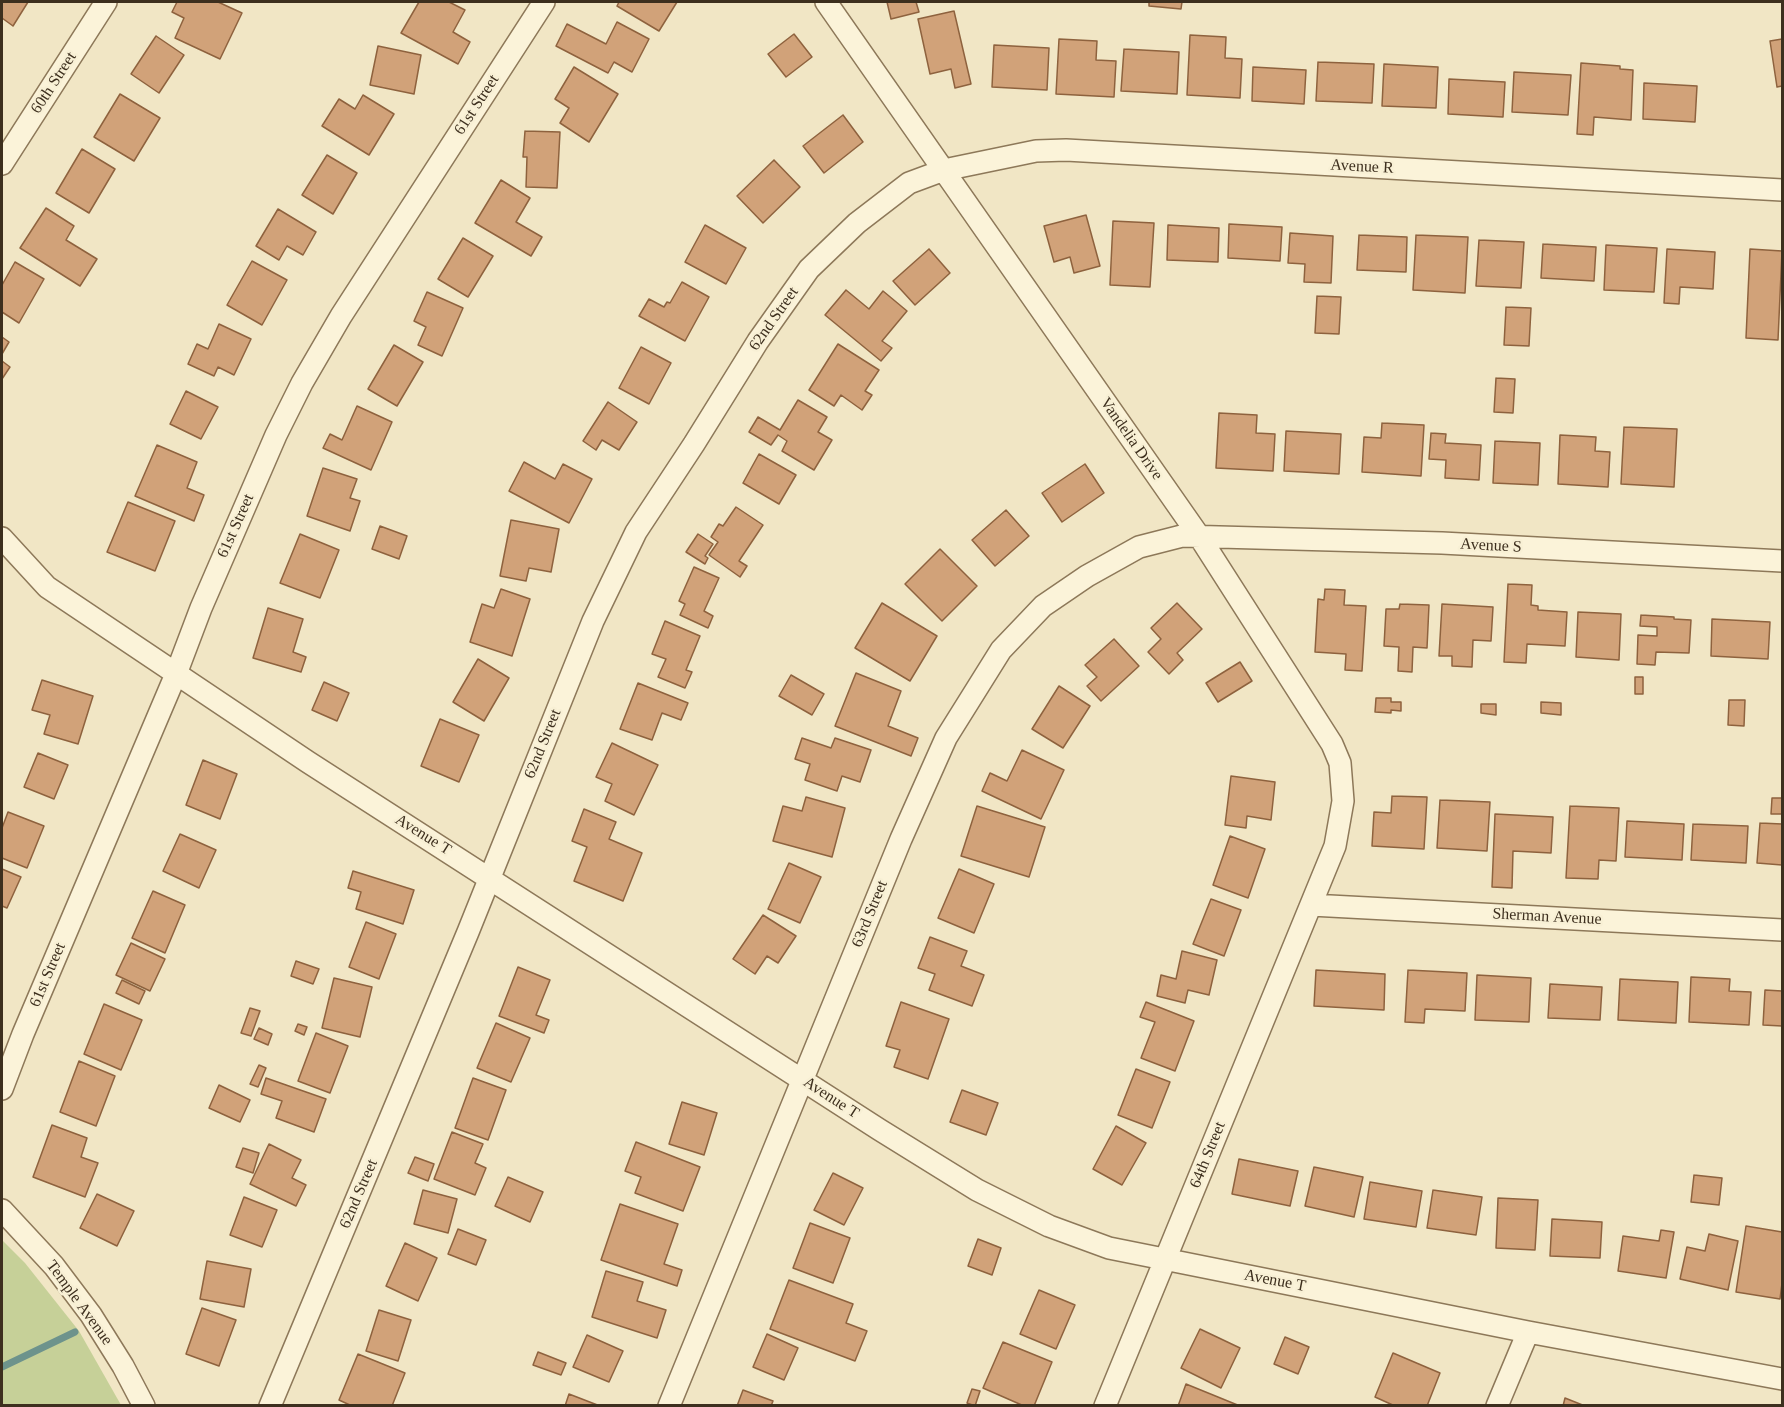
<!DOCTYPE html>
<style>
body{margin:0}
#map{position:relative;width:1784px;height:1407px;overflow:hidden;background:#f1e6c5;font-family:Georgia,serif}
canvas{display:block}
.frame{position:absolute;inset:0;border:3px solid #3d2f1e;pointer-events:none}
</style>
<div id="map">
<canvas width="1784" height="1407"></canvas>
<div class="frame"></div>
</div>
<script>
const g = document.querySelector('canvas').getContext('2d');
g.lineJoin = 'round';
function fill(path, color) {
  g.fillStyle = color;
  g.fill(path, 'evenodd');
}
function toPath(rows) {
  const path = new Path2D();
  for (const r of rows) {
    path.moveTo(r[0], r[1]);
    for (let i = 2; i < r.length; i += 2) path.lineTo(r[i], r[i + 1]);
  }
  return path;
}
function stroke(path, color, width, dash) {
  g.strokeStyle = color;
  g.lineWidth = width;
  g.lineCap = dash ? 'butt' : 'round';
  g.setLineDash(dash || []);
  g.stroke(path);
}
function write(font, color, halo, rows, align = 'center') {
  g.font = font + ' Georgia,serif';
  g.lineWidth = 5;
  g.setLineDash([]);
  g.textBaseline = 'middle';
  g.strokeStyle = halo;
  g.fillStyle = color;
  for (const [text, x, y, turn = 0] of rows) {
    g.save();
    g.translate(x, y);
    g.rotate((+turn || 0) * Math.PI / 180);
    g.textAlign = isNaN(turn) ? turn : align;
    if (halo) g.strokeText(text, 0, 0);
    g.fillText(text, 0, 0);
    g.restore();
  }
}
fill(toPath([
 [2,1240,25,1263,79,1331,121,1405,2,1405]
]), '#c6d098');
stroke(toPath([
 [2,1367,75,1332]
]), '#6d938c', 7);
const building = toPath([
 [2,2,28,2,13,26,2,18,2,2],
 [177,2,218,2,242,13,220,59,175,38,184,18,172,12,177,2],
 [419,2,449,2,465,10,453,32,470,42,458,64,401,33,419,2],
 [619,2,677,2,659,31,617,6,619,2],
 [887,2,916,2,919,12,891,19,887,2],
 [1149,2,1182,2,1181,9,1149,6,1149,2],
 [954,11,971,84,955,88,951,69,930,74,918,19,954,11],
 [617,22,649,39,632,72,614,62,608,73,556,46,567,24,606,44,617,22],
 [794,34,812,57,786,77,768,54,794,34],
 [1190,35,1226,37,1225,58,1242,59,1240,98,1187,95,1190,35],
 [156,36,184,55,159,93,131,74,156,36],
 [1059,39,1097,41,1096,60,1116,61,1114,97,1056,94,1059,39],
 [1782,39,1782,86,1777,87,1770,41,1782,39],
 [994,45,1049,48,1047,90,992,87,994,45],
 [378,46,421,55,414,94,370,85,378,46],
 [1124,49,1179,52,1177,94,1121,91,1124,49],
 [1318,62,1374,64,1372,103,1316,101,1318,62],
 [1581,63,1620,66,1620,69,1633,70,1631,120,1594,117,1593,135,1577,134,1581,63],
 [1384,64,1438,67,1436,108,1382,106,1384,64],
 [574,67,618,94,589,142,560,123,569,108,555,99,574,67],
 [1253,67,1306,70,1304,104,1252,101,1253,67],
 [1514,72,1571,75,1568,115,1512,112,1514,72],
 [1449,79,1505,82,1503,117,1448,114,1449,79],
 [1644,83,1697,86,1695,122,1643,119,1644,83],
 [120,94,160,118,134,161,94,137,120,94],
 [363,95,394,114,369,155,322,126,339,99,355,109,363,95],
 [843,115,863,142,824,173,803,146,843,115],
 [525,131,560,132,557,188,526,187,527,157,523,157,525,131],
 [82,149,115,169,89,213,56,193,82,149],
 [327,155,357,173,333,214,302,195,327,155],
 [774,160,800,187,763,223,737,196,774,160],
 [501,180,530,198,516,222,542,237,531,256,475,223,501,180],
 [46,208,74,226,66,240,97,259,80,286,20,248,46,208],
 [278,209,316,232,303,255,287,246,279,260,256,246,278,209],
 [1086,215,1100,266,1074,273,1070,257,1054,262,1044,226,1086,215],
 [1113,221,1154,223,1150,287,1110,285,1113,221],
 [1229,224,1282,227,1280,261,1228,258,1229,224],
 [705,225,746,248,726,284,685,262,705,225],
 [1168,225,1219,228,1218,262,1167,260,1168,225],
 [1290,233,1333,236,1331,283,1304,282,1305,264,1288,263,1290,233],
 [1359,235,1407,237,1406,272,1357,270,1359,235],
 [1416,235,1468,237,1465,293,1413,290,1416,235],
 [463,238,493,256,468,297,438,279,463,238],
 [1479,240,1524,242,1521,288,1476,286,1479,240],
 [1543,244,1596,247,1594,281,1541,278,1543,244],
 [1606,245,1657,248,1654,292,1604,290,1606,245],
 [929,249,950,273,915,305,893,281,929,249],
 [1667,249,1715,252,1713,289,1680,287,1679,304,1664,303,1667,249],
 [1750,249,1782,251,1778,340,1746,338,1750,249],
 [252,261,287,280,262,325,227,305,252,261],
 [15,262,44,279,19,323,2,312,2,285,15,262],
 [682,282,709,297,685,341,639,316,649,299,664,307,667,302,670,303,682,282],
 [846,290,869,309,883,291,907,311,882,341,892,348,881,361,825,315,846,290],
 [427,292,463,308,442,356,418,345,426,327,414,321,427,292],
 [1317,296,1341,297,1339,334,1315,333,1317,296],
 [1506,307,1531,308,1529,346,1504,345,1506,307],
 [219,324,251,339,234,375,218,367,214,376,188,364,197,344,208,349,219,324],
 [2,337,9,342,2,354,2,337],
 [838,344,879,370,865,391,872,395,862,410,841,395,834,406,809,390,838,344],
 [394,345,423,362,397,406,368,389,394,345],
 [641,347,671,363,649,404,619,388,641,347],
 [2,361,10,367,2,379,2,361],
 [1496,378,1515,379,1513,413,1494,412,1496,378],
 [186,391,218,407,201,439,170,424,186,391],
 [798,400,827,417,818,432,832,440,814,470,782,451,787,441,778,435,771,445,749,432,758,417,780,430,798,400],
 [608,402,637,422,619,450,602,440,596,450,583,441,608,402],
 [357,406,392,422,371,470,323,448,330,434,342,440,357,406],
 [1219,413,1257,415,1256,433,1275,434,1273,471,1216,468,1219,413],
 [1382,423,1424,425,1421,476,1362,472,1364,437,1381,438,1382,423],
 [1624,427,1677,429,1674,487,1621,484,1624,427],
 [1286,431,1341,434,1339,474,1284,471,1286,431],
 [1431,433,1446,434,1445,443,1481,445,1479,480,1445,478,1446,460,1429,459,1431,433],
 [1560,435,1596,437,1595,451,1610,452,1608,487,1558,484,1560,435],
 [1495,441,1540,443,1538,485,1493,483,1495,441],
 [157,445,197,462,187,488,204,495,194,521,135,496,157,445],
 [759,454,796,475,779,504,743,483,759,454],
 [524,462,555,479,563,464,592,479,569,523,509,491,524,462],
 [1085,464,1104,493,1062,522,1042,493,1085,464],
 [323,468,357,479,350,498,360,501,350,531,307,516,323,468],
 [128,502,175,521,155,571,107,552,128,502],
 [736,507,763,525,739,561,747,566,740,577,709,555,718,542,711,537,719,524,723,526,736,507],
 [1006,510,1029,536,995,566,972,540,1006,510],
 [511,520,559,529,551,572,529,568,526,581,500,576,511,520],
 [380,526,407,536,399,559,372,549,380,526],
 [300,534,339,550,320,598,280,583,300,534],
 [698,534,713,544,705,556,708,558,705,564,686,552,698,534],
 [940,549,977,586,942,621,905,584,940,549],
 [694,567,719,578,704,611,713,616,708,628,680,615,685,604,679,601,694,567],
 [1508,584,1532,585,1531,605,1538,606,1538,610,1567,612,1565,646,1527,644,1526,663,1504,662,1508,584],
 [501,589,530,599,512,656,470,642,482,604,494,608,501,589],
 [1325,589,1345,590,1344,605,1366,606,1362,671,1345,670,1346,654,1315,652,1318,599,1324,600,1325,589],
 [882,603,937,636,910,681,855,648,882,603],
 [1177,603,1202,629,1177,653,1183,660,1169,674,1148,652,1161,639,1151,628,1177,603],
 [1400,604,1429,605,1427,648,1413,647,1412,672,1398,671,1399,647,1384,646,1386,609,1399,609,1400,604],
 [1442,604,1493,607,1491,641,1473,640,1472,667,1452,666,1452,656,1439,656,1442,604],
 [268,608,303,619,293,652,306,657,301,672,253,658,268,608],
 [1578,612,1621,614,1619,660,1576,657,1578,612],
 [1641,615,1674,617,1674,619,1691,620,1689,653,1656,652,1655,665,1637,664,1638,635,1657,636,1657,627,1640,626,1641,615],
 [1712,619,1770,622,1768,659,1711,656,1712,619],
 [665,621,700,636,686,670,692,672,685,688,658,677,666,659,652,654,665,621],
 [1114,639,1139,666,1101,701,1087,686,1097,677,1085,665,1114,639],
 [478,659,509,678,484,721,453,702,478,659],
 [1240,662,1252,681,1218,702,1206,683,1240,662],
 [856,673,901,691,888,726,918,738,911,756,835,726,856,673],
 [791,675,824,694,812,715,779,696,791,675],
 [1635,677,1643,677,1643,694,1635,694,1635,677],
 [42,680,93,696,78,744,44,734,50,715,32,710,42,680],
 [324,682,349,693,337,721,312,710,324,682],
 [638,683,688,703,681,720,662,713,652,740,620,729,638,683],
 [1059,686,1090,706,1063,748,1032,729,1059,686],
 [1376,698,1391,698,1391,702,1401,702,1401,711,1391,710,1391,713,1375,712,1376,698],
 [1729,700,1745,700,1744,726,1728,725,1729,700],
 [1541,702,1561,703,1561,715,1541,713,1541,702],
 [1481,704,1496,704,1496,715,1481,713,1481,704],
 [440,719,479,735,459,782,421,766,440,719],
 [802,738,831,748,835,738,871,750,860,782,842,776,837,791,805,780,810,764,795,759,802,738],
 [612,743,658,765,634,815,605,801,612,784,596,777,612,743],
 [1022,750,1064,770,1041,819,982,791,990,773,1007,781,1022,750],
 [38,753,68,765,54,799,24,787,38,753],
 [203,760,237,774,220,819,186,805,203,760],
 [1231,776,1275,782,1271,820,1247,816,1246,828,1225,825,1231,776],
 [1392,796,1427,797,1424,849,1372,846,1374,812,1391,813,1392,796],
 [806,797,845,808,832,857,773,841,783,806,802,811,806,797],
 [1772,798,1782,798,1782,814,1771,814,1772,798],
 [1440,800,1490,802,1487,851,1437,848,1440,800],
 [977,806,1045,827,1029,877,961,856,977,806],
 [1570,806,1619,808,1616,861,1599,860,1598,879,1566,878,1570,806],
 [584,809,616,822,609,839,642,853,623,901,574,881,587,847,572,841,584,809],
 [8,812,44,826,27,868,2,858,2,828,8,812],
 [1495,814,1553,817,1551,853,1513,851,1512,888,1492,887,1495,814],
 [1627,821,1684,824,1682,860,1625,857,1627,821],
 [1760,823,1782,824,1782,865,1757,863,1760,823],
 [1693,824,1748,826,1746,863,1691,860,1693,824],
 [180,834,216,850,199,888,163,871,180,834],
 [1230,836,1265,849,1248,898,1213,885,1230,836],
 [789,863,821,877,800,923,768,909,789,863],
 [2,869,21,877,7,908,2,906,2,869],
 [959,869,994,884,974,933,938,918,959,869],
 [353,871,414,890,403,924,356,909,361,892,348,888,353,871],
 [153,891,185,905,165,953,132,938,153,891],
 [1211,899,1241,910,1224,956,1193,944,1211,899],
 [763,915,796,936,778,963,767,956,755,974,733,959,763,915],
 [366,922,396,934,379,979,349,967,366,922],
 [930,937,967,951,961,966,984,975,972,1006,929,990,935,974,918,968,930,937],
 [131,943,165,959,150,991,116,975,131,943],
 [1182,951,1217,960,1209,995,1188,990,1185,1003,1157,996,1161,975,1176,979,1182,951],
 [296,961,319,969,313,984,291,976,296,961],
 [518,967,550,980,536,1015,549,1020,544,1033,499,1016,518,967],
 [1316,970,1385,974,1384,1010,1314,1006,1316,970],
 [1408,970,1467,973,1465,1011,1425,1009,1424,1023,1405,1022,1408,970],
 [1477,975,1531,978,1529,1022,1475,1020,1477,975],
 [1691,977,1730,979,1729,991,1751,992,1749,1025,1689,1022,1691,977],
 [334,978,372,987,360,1037,322,1028,334,978],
 [1620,979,1678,982,1676,1023,1618,1020,1620,979],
 [122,980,145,991,139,1004,116,993,122,980],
 [1550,984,1602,987,1600,1020,1548,1018,1550,984],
 [1765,990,1782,991,1782,1026,1763,1025,1765,990],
 [901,1002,949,1019,928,1079,894,1067,900,1050,886,1046,901,1002],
 [1146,1002,1194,1021,1175,1071,1141,1058,1155,1022,1140,1017,1146,1002],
 [104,1004,142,1020,121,1070,84,1054,104,1004],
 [250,1008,260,1011,251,1036,241,1033,250,1008],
 [496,1023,530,1038,511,1082,477,1068,496,1023],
 [298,1024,307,1027,304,1035,295,1031,298,1024],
 [259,1028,272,1034,268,1045,254,1039,259,1028],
 [316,1033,348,1046,330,1093,298,1081,316,1033],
 [79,1061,115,1076,96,1126,60,1112,79,1061],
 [259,1065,266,1068,258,1087,250,1084,259,1065],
 [1136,1069,1170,1082,1152,1128,1118,1115,1136,1069],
 [266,1078,326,1099,314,1132,276,1118,282,1101,261,1094,266,1078],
 [473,1078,506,1090,488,1140,455,1128,473,1078],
 [219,1085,250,1100,240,1122,209,1108,219,1085],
 [962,1090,998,1103,986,1135,950,1122,962,1090],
 [682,1102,717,1113,704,1155,669,1144,682,1102],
 [52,1125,87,1138,81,1157,98,1163,85,1197,33,1177,52,1125],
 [1116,1126,1146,1143,1122,1185,1093,1169,1116,1126],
 [452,1132,483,1144,475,1163,486,1168,475,1195,434,1179,452,1132],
 [636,1142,700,1167,683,1211,635,1193,641,1177,625,1171,636,1142],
 [269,1144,301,1160,292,1178,306,1185,296,1206,250,1184,269,1144],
 [243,1148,259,1153,253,1173,236,1167,243,1148],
 [415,1157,434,1164,428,1181,408,1173,415,1157],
 [1239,1159,1298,1171,1290,1206,1232,1194,1239,1159],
 [1314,1167,1363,1177,1354,1217,1305,1206,1314,1167],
 [833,1173,863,1188,844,1225,814,1210,833,1173],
 [1694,1175,1722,1178,1719,1205,1691,1202,1694,1175],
 [508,1177,543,1192,530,1222,495,1206,508,1177],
 [1370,1182,1422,1191,1416,1227,1364,1219,1370,1182],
 [423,1190,457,1199,448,1233,414,1224,423,1190],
 [1433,1190,1482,1197,1476,1235,1427,1228,1433,1190],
 [97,1194,134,1211,117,1246,80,1228,97,1194],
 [244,1197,277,1210,262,1247,230,1235,244,1197],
 [1498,1198,1538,1200,1535,1250,1496,1248,1498,1198],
 [620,1204,678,1224,664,1264,682,1270,677,1286,601,1260,620,1204],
 [1552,1219,1602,1222,1600,1258,1550,1256,1552,1219],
 [810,1223,850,1238,833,1283,793,1268,810,1223],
 [1746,1226,1782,1232,1782,1283,1780,1299,1736,1292,1746,1226],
 [458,1229,486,1240,476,1265,448,1254,458,1229],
 [1661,1230,1674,1232,1666,1278,1618,1271,1623,1236,1659,1241,1661,1230],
 [1709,1234,1738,1241,1728,1290,1680,1279,1687,1247,1705,1251,1709,1234],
 [978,1239,1001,1248,992,1275,968,1266,978,1239],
 [405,1243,437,1258,418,1301,386,1286,405,1243],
 [207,1261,251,1269,244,1307,200,1299,207,1261],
 [606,1271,643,1282,637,1301,666,1310,657,1338,592,1317,606,1271],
 [789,1280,853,1304,846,1323,867,1331,855,1361,770,1329,789,1280],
 [1039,1290,1075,1305,1056,1349,1020,1334,1039,1290],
 [202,1308,236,1320,219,1366,186,1354,202,1308],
 [379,1310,411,1320,398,1361,366,1351,379,1310],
 [1200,1329,1240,1348,1221,1388,1181,1368,1200,1329],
 [767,1334,798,1348,784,1380,753,1367,767,1334],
 [587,1335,623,1351,609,1382,573,1367,587,1335],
 [1285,1337,1309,1347,1298,1374,1274,1364,1285,1337],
 [1003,1342,1052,1362,1034,1406,1024,1406,983,1388,1003,1342],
 [538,1352,566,1363,561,1375,533,1365,538,1352],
 [1393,1353,1440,1373,1427,1406,1395,1406,1375,1397,1393,1353],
 [358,1354,405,1373,392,1406,352,1406,339,1400,358,1354],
 [1186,1384,1240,1406,1178,1406,1186,1384],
 [972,1389,980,1391,975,1406,967,1403,972,1389],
 [743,1390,773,1401,771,1406,737,1406,743,1390],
 [569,1394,600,1406,565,1406,569,1394],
 [1565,1398,1585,1406,1563,1406,1565,1398]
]);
fill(building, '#d1a279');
stroke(building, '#8e623e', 1.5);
const minor = toPath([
 [826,2,1199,536,1332,744,1340,763,1343,801,1335,846,1105,1406],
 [2,164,106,2],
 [2,538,47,587,308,762,880,1130,977,1190,1049,1226,1109,1248,1528,1332,1782,1379],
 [1311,905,1782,930],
 [2,1089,23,1034,176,674,201,608,276,435,302,383,341,316,544,2],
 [2,1210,54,1266,91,1315,123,1366,144,1406],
 [270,1406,468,932,593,621,636,532,694,444,758,341,809,269,857,223,909,183,944,170,1036,151,1066,150,1782,190],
 [669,1406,901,839,946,738,1001,650,1043,606,1087,576,1139,547,1182,536,1442,543,1782,561],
 [1497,1406,1528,1332]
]);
stroke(minor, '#8d7859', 24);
stroke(minor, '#fbf3d9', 21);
write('16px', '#3d2f1e', '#f8f0d5', [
 ["60th Street",54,83,-57],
 ["61st Street",477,105,-57],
 ["Avenue R",1362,167,3],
 ["62nd Street",774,319,-55],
 ["Vandelia Drive",1131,439,55],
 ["61st Street",236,526,-66],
 ["Avenue S",1491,546,3],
 ["62nd Street",543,744,-68],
 ["Avenue T",423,835,32],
 ["63rd Street",870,914,-68],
 ["Sherman Avenue",1547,917,3],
 ["61st Street",48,975,-67],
 ["Avenue T",831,1098,33],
 ["64th Street",1208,1155,-68],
 ["62nd Street",359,1194,-67],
 ["Avenue T",1275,1281,11],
 ["Temple Avenue",79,1303,54]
]);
</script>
